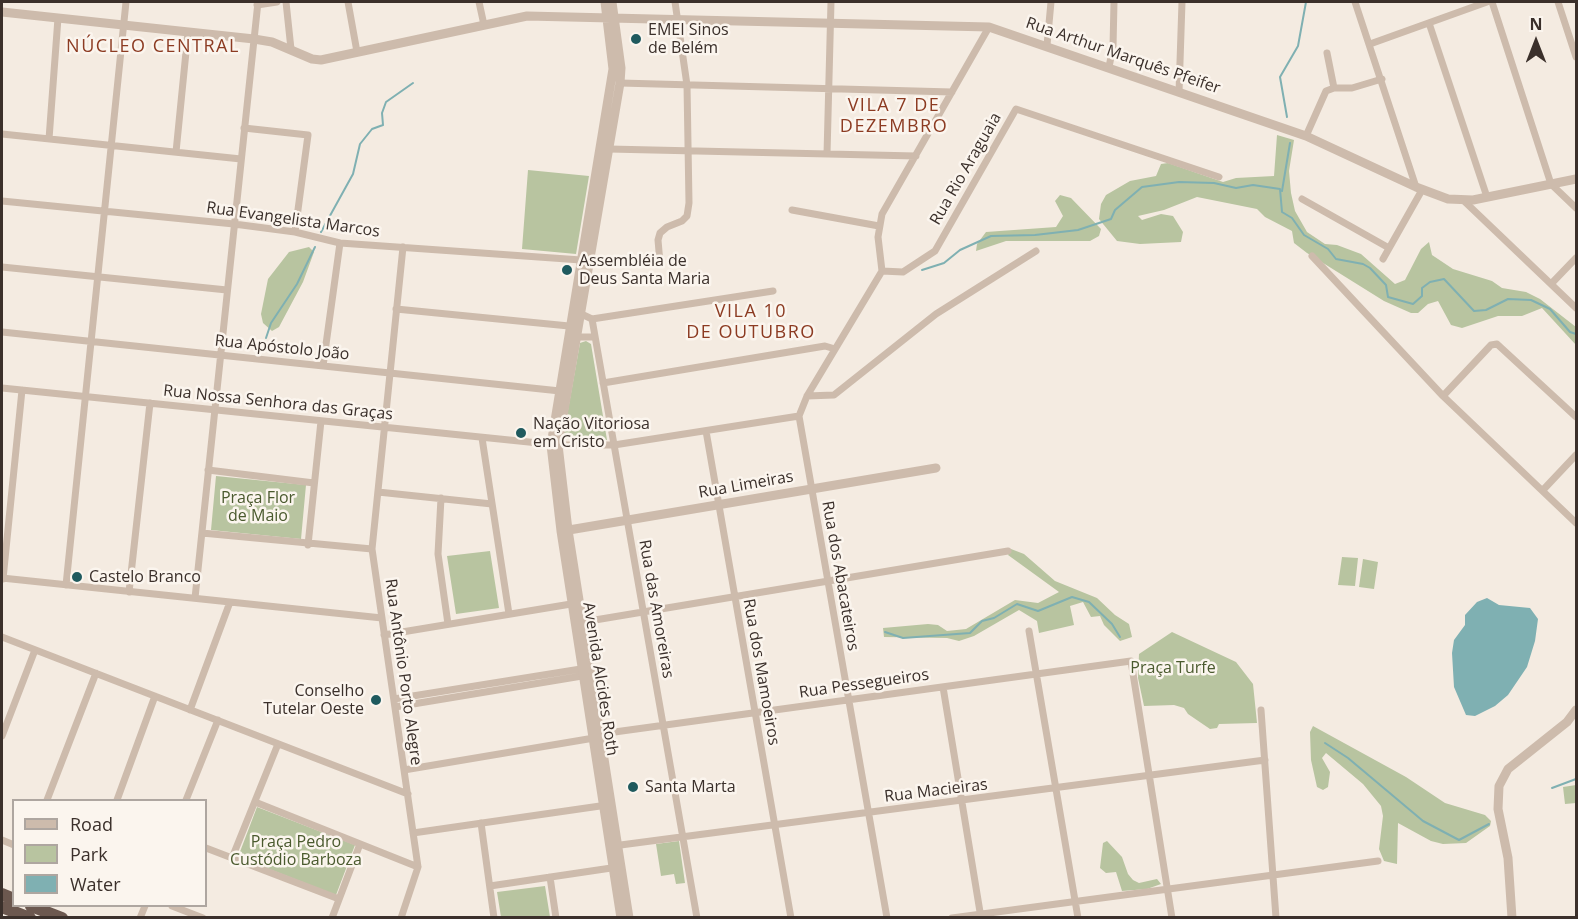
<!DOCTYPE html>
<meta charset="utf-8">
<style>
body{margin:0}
#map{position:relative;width:1578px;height:919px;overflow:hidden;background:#f4ebe1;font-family:"Open Sans",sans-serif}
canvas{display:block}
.frame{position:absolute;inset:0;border:3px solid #3b302b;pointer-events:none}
.legend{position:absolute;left:12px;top:799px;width:195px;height:108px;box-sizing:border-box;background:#fbf5ee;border:2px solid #aea6a0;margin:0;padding:8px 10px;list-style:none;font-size:18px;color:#3b302b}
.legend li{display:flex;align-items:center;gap:12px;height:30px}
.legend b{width:30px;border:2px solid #aea6a0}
.north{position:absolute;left:1506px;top:12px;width:60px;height:60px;-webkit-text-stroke:4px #fbf5ee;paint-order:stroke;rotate:0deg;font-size:16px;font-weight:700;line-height:24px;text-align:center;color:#3b302b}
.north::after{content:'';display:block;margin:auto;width:21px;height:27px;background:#3b302b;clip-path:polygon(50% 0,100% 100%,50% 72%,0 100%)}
</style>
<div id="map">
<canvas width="1578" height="919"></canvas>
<div class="frame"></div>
<ul class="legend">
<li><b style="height:8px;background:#cdbbac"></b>Road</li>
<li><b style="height:16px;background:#b8c4a0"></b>Park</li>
<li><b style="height:16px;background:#7fb0b2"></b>Water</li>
</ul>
<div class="north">N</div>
</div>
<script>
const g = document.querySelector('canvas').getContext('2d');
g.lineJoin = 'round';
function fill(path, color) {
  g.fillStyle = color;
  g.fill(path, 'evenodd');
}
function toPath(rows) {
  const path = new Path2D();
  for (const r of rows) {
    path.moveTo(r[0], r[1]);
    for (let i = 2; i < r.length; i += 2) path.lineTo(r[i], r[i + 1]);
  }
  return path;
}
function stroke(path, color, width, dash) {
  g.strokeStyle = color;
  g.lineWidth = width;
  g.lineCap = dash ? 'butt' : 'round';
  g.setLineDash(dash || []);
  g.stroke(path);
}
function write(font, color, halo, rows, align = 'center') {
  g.font = font + ' "Open Sans",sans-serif';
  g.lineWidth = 5;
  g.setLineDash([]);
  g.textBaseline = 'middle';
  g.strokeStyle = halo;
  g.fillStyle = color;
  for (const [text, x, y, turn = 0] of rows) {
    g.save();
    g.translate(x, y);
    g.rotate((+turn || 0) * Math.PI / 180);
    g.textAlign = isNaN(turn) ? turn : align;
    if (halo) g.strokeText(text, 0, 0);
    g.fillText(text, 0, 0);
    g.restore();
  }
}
fill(toPath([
 [1277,135,1294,140,1289,171,1291,193,1295,211,1307,232,1325,244,1337,245,1361,254,1395,284,1405,280,1421,249,1429,242,1432,255,1453,269,1492,281,1502,288,1526,292,1540,299,1576,327,1576,345,1542,308,1522,316,1498,316,1462,328,1451,325,1438,301,1428,304,1418,313,1411,313,1384,301,1307,253,1294,243,1292,231,1265,217,1257,209,1197,197,1164,210,1138,216,1142,220,1161,214,1173,216,1183,232,1181,242,1140,244,1117,241,1099,219,1101,204,1106,195,1130,181,1156,176,1161,164,1168,163,1223,182,1236,178,1274,176],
 [528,170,589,176,576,254,522,249],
 [1060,195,1071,198,1101,229,1099,236,1090,241,1006,241,976,251,977,244,986,232,1056,227,1063,216,1055,201],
 [309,247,314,252,303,282,279,327,272,331,263,323,261,314,268,279,289,252],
 [586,341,591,344,607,440,563,438,580,343],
 [216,476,306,485,301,539,211,530],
 [1011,549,1024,554,1055,581,1097,598,1115,615,1129,624,1132,637,1120,641,1104,625,1100,616,1091,617,1083,602,1070,606,1074,625,1039,633,1037,621,1019,610,974,636,959,641,947,638,884,637,883,628,928,624,938,625,947,631,966,629,1015,600,1038,603,1059,592,1008,555],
 [490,551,499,608,456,614,447,556],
 [1342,557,1358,558,1355,586,1338,585],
 [1363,559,1378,562,1374,589,1359,587],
 [1172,632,1236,662,1253,684,1257,723,1219,724,1217,728,1210,729,1188,714,1184,708,1174,705,1144,706,1138,678,1139,654],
 [1313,726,1406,777,1445,803,1485,815,1491,821,1490,826,1466,843,1443,844,1431,841,1398,823,1397,864,1384,861,1379,849,1383,816,1381,806,1363,784,1326,753,1322,758,1330,772,1328,787,1323,790,1317,787,1311,760,1310,732],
 [1576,785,1576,803,1565,804,1563,787],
 [257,807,355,845,336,895,238,857],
 [679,841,685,883,676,884,674,874,661,876,656,844],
 [1107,841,1122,857,1128,874,1133,880,1139,883,1157,879,1161,884,1147,889,1122,891,1116,872,1106,873,1100,868,1103,843],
 [545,886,550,917,501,917,497,892]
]), '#b8c4a0');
fill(toPath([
 [1487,598,1499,605,1530,608,1538,619,1535,641,1527,667,1508,695,1495,706,1475,716,1466,715,1454,687,1452,653,1454,640,1465,625,1465,615,1477,602]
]), '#7fb0b2');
stroke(toPath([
 [1287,117,1280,77,1298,46,1306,2],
 [1282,191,1290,143],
 [321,232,353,174,360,144,372,129,383,125,382,113,386,102,413,83],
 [922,270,944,263,960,250,991,236,1035,235,1078,230,1111,219,1115,210,1142,187,1179,182,1214,183,1236,188,1253,185,1280,189,1282,212,1292,218,1304,235,1328,249,1336,259,1363,264,1370,268,1386,285,1388,297,1413,304,1422,296,1422,288,1430,282,1444,279,1474,311,1486,310,1508,299,1531,300,1550,309,1570,332,1576,334],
 [266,338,271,323,297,284,315,247],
 [885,632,903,638,970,633,982,621,994,618,1017,604,1038,611,1072,597,1089,602,1112,624,1120,637],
 [1325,743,1348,758,1423,821,1459,840,1489,824],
 [1552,788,1576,779]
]), '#7fb0b2', 2);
stroke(toPath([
 [286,2,291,49],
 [348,2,357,52],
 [479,2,484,25],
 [1355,2,1416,187],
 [1492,2,1551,184,1576,208],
 [1558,2,1576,57],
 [257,5,277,2],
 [1429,23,1487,197],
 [1370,44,1487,2],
 [1047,45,1051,2],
 [1327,53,1334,88],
 [1109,67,1113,47,1114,2],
 [620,83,952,92],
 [1334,88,1352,88,1382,79],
 [1179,92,1182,2],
 [244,128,308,135,295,232],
 [2,134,241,159],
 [1306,136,1326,91,1334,88],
 [49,139,58,18],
 [609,149,916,156],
 [176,152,188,32],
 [827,154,831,2],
 [1302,199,1389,248],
 [1463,200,1576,308],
 [2,201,234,224,295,232,340,243,581,260],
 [792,210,879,226],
 [1312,256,1443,396,1576,523],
 [1383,259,1422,190],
 [660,263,658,240,660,233,667,227,682,221,687,216,689,203,687,85,675,2],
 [2,267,227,290],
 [882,271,903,272,935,251,1016,109,1219,177],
 [1551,284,1576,258],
 [396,309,569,326],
 [577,312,592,319,697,918],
 [592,319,773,291],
 [2,332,560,391],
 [576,337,595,337],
 [323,366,340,243],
 [603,383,825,346,835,349],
 [2,388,558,445,614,445,799,416],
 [807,396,834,395,936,314,1036,251],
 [1443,396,1491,345,1497,344,1576,417],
 [799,416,887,918],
 [799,416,807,396,882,271,878,237,882,214,989,27],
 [706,431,791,918],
 [482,438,509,614],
 [208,470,314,483],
 [1543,490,1576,455],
 [378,492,492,504],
 [441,498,438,554,448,624],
 [202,533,372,549],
 [308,545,321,421],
 [2,578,382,618],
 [3,579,22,390],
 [66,585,126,2],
 [129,592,150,403],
 [195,598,258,2],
 [583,622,1008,551],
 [1029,631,1078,918],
 [384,635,577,603],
 [2,637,408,794],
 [943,687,981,918],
 [394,699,587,668],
 [395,707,588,675],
 [190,710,230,602],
 [1261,710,1276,918],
 [2,736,35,650],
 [404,770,594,738,600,734,1131,661,1172,918],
 [47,800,96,673],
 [117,800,155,696],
 [186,800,218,720],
 [255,802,418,867],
 [481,823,494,918],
 [413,833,607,805],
 [2,840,14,845],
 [613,846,1265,760],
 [206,848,339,899],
 [232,858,278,744],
 [550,877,556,918],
 [490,886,618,867],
 [172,906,203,918],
 [140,918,145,906],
 [332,918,360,844],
 [401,918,418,867,372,549,403,247],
 [952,918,1378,861]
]), '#cdbbac', 7);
stroke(toPath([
 [605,2,613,69,551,445,561,531,621,918],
 [612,2,621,68,620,83,558,445,568,530,629,918],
 [2,12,254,39,272,42,312,59,321,60,527,16,989,27,1306,136,1416,187,1448,199,1473,200,1576,179],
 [563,531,936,468],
 [1512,918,1508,858,1498,809,1499,786,1508,769,1567,722,1576,710]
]), '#cdbbac', 9);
stroke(toPath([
 [2,894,14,899],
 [31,906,62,918],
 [2,907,30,918]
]), '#6c584f', 12);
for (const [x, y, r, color] of [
 [636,39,6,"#1f5a5e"],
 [567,270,6,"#1f5a5e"],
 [521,433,6,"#1f5a5e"],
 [77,577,6,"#1f5a5e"],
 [376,700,6,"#1f5a5e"],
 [633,787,6,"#1f5a5e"]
]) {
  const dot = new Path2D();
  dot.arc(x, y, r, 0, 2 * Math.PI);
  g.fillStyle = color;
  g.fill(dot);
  stroke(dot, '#fbf5ee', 2);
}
write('16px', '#3b302b', '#fbf5ee', [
 ["EMEI Sinos",648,30],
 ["de Belém",648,48],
 ["Assembléia de",579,261],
 ["Deus Santa Maria",579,279],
 ["Nação Vitoriosa",533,424],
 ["em Cristo",533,442],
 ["Castelo Branco",89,577],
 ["Conselho",364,691,"right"],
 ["Tutelar Oeste",364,709,"right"],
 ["Santa Marta",645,787]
], 'left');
write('16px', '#3b302b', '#fbf5ee', [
 ["Rua Arthur Marquês Pfeifer",1123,56,19],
 ["Rua Rio Araguaia",966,169,-60],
 ["Rua Evangelista Marcos",293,220,8],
 ["Rua Apóstolo João",282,348,6],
 ["Rua Nossa Senhora das Graças",278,403,6],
 ["Rua Limeiras",746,485,-10],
 ["Rua dos Abacateiros",840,576,80],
 ["Rua das Amoreiras",656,609,80],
 ["Rua Antônio Porto Alegre",403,672,82],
 ["Rua dos Mamoeiros",761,672,80],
 ["Avenida Alcides Roth",600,679,81],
 ["Rua Pessegueiros",864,684,-8],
 ["Rua Macieiras",936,791,-7]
]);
write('16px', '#4a5a2e', '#fbf5ee', [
 ["Praça Flor",258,498],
 ["de Maio",258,516],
 ["Praça Turfe",1173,668],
 ["Praça Pedro",296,842],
 ["Custódio Barboza",296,860]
]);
g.letterSpacing = '1.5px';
write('18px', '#8c3b22', '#fbf5ee', [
 ["NÚCLEO CENTRAL",153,47],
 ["VILA 7 DE",894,106],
 ["DEZEMBRO",894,127],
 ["VILA 10",751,312],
 ["DE OUTUBRO",751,333]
]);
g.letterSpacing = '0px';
</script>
